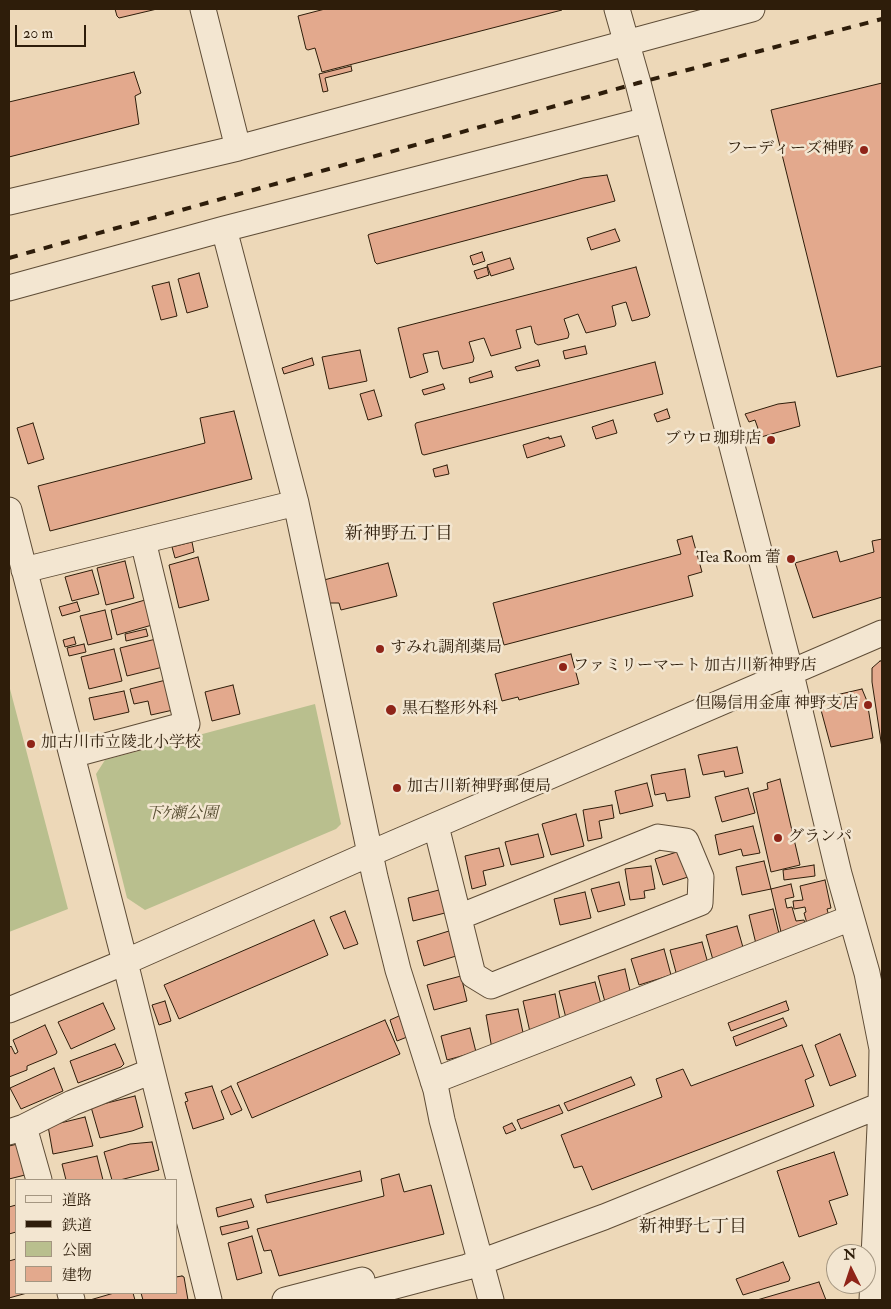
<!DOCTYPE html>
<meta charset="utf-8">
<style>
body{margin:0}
#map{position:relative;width:891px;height:1309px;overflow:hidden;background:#edd8b8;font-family:"IM FELL Double Pica","Noto Serif JP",serif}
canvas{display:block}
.frame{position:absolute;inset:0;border:10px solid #2e1d0a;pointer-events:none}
.legend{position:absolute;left:15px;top:1179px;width:162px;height:115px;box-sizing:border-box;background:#f3e6d1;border:1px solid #a49681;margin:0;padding:6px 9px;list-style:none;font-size:15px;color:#2e1d0a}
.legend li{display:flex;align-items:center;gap:10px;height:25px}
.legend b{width:25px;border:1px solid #a49681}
.north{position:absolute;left:826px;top:1244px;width:50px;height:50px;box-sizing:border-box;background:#f3e6d1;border:1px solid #a49681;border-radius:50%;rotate:356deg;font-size:14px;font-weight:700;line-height:20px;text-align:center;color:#2e1d0a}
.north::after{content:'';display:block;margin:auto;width:18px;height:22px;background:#8f2418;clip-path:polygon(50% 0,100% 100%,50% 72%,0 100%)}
.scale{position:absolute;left:15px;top:25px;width:71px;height:22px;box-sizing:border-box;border:2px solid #2e1d0a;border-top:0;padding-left:6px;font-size:15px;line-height:18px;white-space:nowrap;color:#2e1d0a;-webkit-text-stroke:4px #f3e6d1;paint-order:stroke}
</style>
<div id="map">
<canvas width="891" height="1309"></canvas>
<div class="frame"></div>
<ul class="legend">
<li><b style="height:6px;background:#f3e6d1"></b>道路</li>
<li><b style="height:6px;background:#2e1d0a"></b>鉄道</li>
<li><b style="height:14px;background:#b9bf8e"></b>公園</li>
<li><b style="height:14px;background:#e3a98d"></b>建物</li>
</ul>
<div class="north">N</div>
<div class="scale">20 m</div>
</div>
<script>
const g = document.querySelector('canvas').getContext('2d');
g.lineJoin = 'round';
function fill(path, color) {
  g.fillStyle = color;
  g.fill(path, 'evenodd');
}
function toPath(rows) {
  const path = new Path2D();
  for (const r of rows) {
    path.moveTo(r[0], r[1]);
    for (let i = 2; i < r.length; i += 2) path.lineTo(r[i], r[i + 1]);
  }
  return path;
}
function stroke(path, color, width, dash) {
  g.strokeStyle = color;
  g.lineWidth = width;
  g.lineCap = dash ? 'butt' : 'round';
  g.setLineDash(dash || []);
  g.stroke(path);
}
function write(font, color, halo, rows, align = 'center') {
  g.font = font + ' "IM FELL Double Pica","Noto Serif JP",serif';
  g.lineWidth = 5;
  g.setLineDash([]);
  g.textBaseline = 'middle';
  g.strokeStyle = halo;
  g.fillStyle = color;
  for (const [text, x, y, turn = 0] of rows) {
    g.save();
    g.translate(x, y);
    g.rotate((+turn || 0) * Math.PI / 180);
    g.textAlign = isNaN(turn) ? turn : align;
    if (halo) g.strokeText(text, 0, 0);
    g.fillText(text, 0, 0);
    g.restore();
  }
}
fill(toPath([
 [10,689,68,909,9,932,9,690],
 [315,704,341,824,336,829,145,910,127,898,96,774,105,760]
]), '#b9bf8e');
const building = toPath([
 [115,9,157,9,119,18,117,16,115,9],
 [325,9,562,9,562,10,322,72,315,48,308,50,306,49,298,16,325,9],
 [351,66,352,71,325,78,328,91,323,92,319,74,351,66],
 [134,72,141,93,135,96,139,124,9,157,9,102,134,72],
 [882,83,882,366,837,377,771,110,882,83],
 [607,175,615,201,377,264,375,262,368,235,370,234,583,178,607,175],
 [615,229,620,241,591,250,587,238,615,229],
 [482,252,485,261,473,265,470,256,482,252],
 [510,258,514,269,491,276,487,265,510,258],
 [487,267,489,275,477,279,474,271,487,267],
 [636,267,650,315,648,317,632,321,626,302,612,306,616,324,615,326,586,333,578,314,564,319,569,334,568,338,538,345,535,343,531,326,516,330,521,348,491,356,484,338,469,342,474,358,473,362,443,369,441,365,438,351,423,354,428,372,410,378,398,328,636,267],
 [199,273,208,307,187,313,178,279,199,273],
 [169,282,177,316,161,320,152,286,169,282],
 [585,346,587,354,565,359,563,351,585,346],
 [360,350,367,381,329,389,322,357,360,350],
 [312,358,314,365,284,374,282,368,312,358],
 [538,360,540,366,517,371,515,367,538,360],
 [655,362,663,394,424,455,422,454,415,425,416,423,655,362],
 [491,371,493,377,470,383,469,378,491,371],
 [443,384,445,389,424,395,422,390,443,384],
 [374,390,382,416,368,420,360,394,374,390],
 [795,402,800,426,761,437,755,420,749,422,745,414,778,404,795,402],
 [667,409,670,418,657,422,654,414,667,409],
 [234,411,252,479,50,531,38,486,205,443,200,418,234,411],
 [613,420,617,433,596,439,592,427,613,420],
 [33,423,44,459,28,464,17,428,33,423],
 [561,436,565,446,527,458,523,445,549,437,549,439,561,436],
 [447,465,449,474,435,477,433,469,447,465],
 [692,536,702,572,688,576,693,596,504,645,493,603,681,554,677,540,692,536],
 [882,539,882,597,813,618,795,563,837,551,840,562,874,552,872,541,882,539],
 [192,542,194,552,175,558,172,547,192,542],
 [198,557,209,600,179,608,169,565,198,557],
 [125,561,134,598,106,605,97,568,125,561],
 [388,563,397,596,341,610,339,603,329,603,324,580,388,563],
 [92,570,99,594,72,601,65,577,92,570],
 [145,600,152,625,117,635,111,610,145,600],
 [77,602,80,611,62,616,59,607,77,602],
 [105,610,112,639,88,645,80,616,105,610],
 [146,629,148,636,126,641,125,634,146,629],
 [74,637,76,644,65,647,63,640,74,637],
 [156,639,163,667,127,676,120,648,156,639],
 [84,644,86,652,69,656,67,648,84,644],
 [114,649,122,681,89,689,81,657,114,649],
 [571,654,579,684,519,700,518,697,502,701,495,674,571,654],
 [880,661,882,661,882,748,872,682,872,668,880,661],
 [166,680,173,710,151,715,148,701,134,704,130,689,166,680],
 [233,685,240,714,212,721,205,692,233,685],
 [862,689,867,701,873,738,831,747,821,710,835,706,836,695,862,689],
 [124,691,129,712,94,720,89,698,124,691],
 [737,747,743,773,725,777,724,771,703,775,698,755,737,747],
 [685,769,690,797,667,801,665,793,655,795,651,775,685,769],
 [780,779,800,865,771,872,753,793,768,789,767,783,780,779],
 [647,783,653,806,620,814,615,791,647,783],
 [748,788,755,813,722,822,715,797,748,788],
 [612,805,614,818,599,821,602,838,588,841,583,810,612,805],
 [576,814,584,846,551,855,542,824,576,814],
 [753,826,760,853,743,856,741,849,719,855,715,835,753,826],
 [538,834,544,857,511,865,505,842,538,834],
 [499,848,504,866,483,871,486,885,472,889,465,856,499,848],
 [683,850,691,876,663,885,655,859,683,850],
 [764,861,771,889,742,895,736,867,764,861],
 [814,865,815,876,784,880,783,870,814,865],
 [651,866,655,889,644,891,645,898,630,900,625,869,651,866],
 [825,880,831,908,827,909,830,920,808,927,804,913,806,912,805,907,794,909,793,901,803,900,800,886,825,880],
 [619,882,625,905,598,912,591,889,619,882],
 [791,884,794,897,785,899,787,908,792,907,796,921,804,920,806,927,781,932,771,889,791,884],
 [439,890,445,913,413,921,408,898,439,890],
 [585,892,591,918,560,925,554,899,585,892],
 [773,909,781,942,757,948,749,915,773,909],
 [345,911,358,944,344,949,330,917,345,911],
 [314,920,328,955,179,1019,164,985,314,920],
 [737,926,744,951,713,960,706,935,737,926],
 [449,931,456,956,424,966,417,941,449,931],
 [702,942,709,967,677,976,670,950,702,942],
 [664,949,671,975,639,985,631,959,664,949],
 [625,969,631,995,605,1002,598,976,625,969],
 [461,976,467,1001,434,1010,427,985,461,976],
 [595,982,602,1008,566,1018,559,991,595,982],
 [555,994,561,1025,530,1032,523,1001,555,994],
 [165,1001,171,1021,159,1025,152,1005,165,1001],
 [786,1001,789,1010,731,1031,728,1023,786,1001],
 [103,1003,115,1029,71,1049,58,1022,103,1003],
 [518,1009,525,1042,492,1049,486,1015,518,1009],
 [399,1016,407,1037,397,1041,390,1020,399,1016],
 [783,1018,787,1026,736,1046,733,1037,783,1018],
 [385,1020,400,1054,252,1118,237,1083,385,1020],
 [45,1025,57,1052,56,1054,27,1066,27,1070,9,1077,9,1048,11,1046,15,1054,18,1052,13,1040,45,1025],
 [470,1028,476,1052,447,1060,441,1036,470,1028],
 [840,1034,856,1076,830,1086,815,1045,840,1034],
 [115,1044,124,1064,121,1067,78,1083,70,1061,115,1044],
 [802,1045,814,1076,805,1080,814,1106,592,1190,582,1166,574,1168,561,1135,662,1097,656,1079,683,1069,691,1086,802,1045],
 [54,1068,63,1091,21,1109,10,1088,54,1068],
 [631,1077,635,1085,568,1111,564,1103,631,1077],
 [212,1086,224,1119,193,1129,185,1102,188,1101,185,1093,212,1086],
 [231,1086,242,1110,231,1115,221,1091,231,1086],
 [135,1096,143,1127,132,1131,100,1138,91,1107,135,1096],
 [559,1105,563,1113,521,1129,517,1120,559,1105],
 [85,1117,93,1146,53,1154,48,1126,85,1117],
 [512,1123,516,1130,506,1134,503,1127,512,1123],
 [152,1142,159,1170,120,1180,112,1180,104,1152,130,1144,152,1142],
 [22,1143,29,1174,9,1179,9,1146,22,1143],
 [834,1152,848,1195,829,1201,837,1224,799,1237,777,1171,834,1152],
 [97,1156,103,1180,66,1180,62,1164,97,1156],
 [360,1171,362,1181,267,1203,265,1195,360,1171],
 [399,1174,404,1192,431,1185,444,1234,279,1276,271,1250,264,1251,257,1229,384,1196,381,1179,399,1174],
 [251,1199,254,1207,218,1217,216,1208,251,1199],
 [16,1205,16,1232,9,1234,9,1207,16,1205],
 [247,1221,249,1228,222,1235,220,1227,247,1221],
 [252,1236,262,1273,237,1280,228,1243,252,1236],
 [16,1259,16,1293,27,1293,9,1298,9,1261,16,1259],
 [783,1262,790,1278,789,1281,743,1295,736,1279,783,1262],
 [182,1276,184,1277,188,1300,143,1300,141,1293,176,1293,176,1277,182,1276],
 [819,1282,826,1300,757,1300,819,1282],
 [114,1293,133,1293,135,1300,90,1300,114,1293]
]);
fill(building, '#e3a98d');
stroke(building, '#2e1d0a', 1);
const minor = toPath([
 [203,9,238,148],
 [617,9,638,83,791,674,839,874,867,973,882,1049,881,1105,872,1300],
 [9,202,238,148,752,9],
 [224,229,296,503,375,877,398,970,436,1090,442,1120,491,1300],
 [9,288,224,229,647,120],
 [9,510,125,962,209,1300],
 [24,570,296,503],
 [72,755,187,724,143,541],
 [436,826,473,975,491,986,700,903,701,877,686,841,658,837,459,917],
 [9,1010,125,962,369,854,882,633],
 [433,1081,851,918],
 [24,1127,39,1180],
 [9,1132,24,1127,72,1103,152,1071],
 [70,1293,72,1300],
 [285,1300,362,1280],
 [342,1300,467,1267,604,1217,881,1105]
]);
stroke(minor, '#5e4c36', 27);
stroke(minor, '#f3e6d1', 25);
stroke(toPath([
 [9,258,638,83,882,19]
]), '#2e1d0a', 4, [9, 9]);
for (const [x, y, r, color] of [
 [864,150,5,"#8f2418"],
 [771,440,5,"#8f2418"],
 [791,559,5,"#8f2418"],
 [380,649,5,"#8f2418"],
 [563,667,5,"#8f2418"],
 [868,705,5,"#8f2418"],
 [391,710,6,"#8f2418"],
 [31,744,5,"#8f2418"],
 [397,788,5,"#8f2418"],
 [778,838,5,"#8f2418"]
]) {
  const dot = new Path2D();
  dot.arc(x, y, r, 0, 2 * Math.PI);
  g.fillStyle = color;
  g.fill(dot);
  stroke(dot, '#f3e6d1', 2);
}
write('16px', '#2e1d0a', '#f3e6d1', [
 ["フーディーズ神野",854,150,"right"],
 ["ブウロ珈琲店",761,440,"right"],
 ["Tea Room 蕾",781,559,"right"],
 ["すみれ調剤薬局",390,649],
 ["ファミリーマート 加古川新神野店",573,667],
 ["但陽信用金庫 神野支店",858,705,"right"],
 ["黒石整形外科",402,710],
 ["加古川市立陵北小学校",41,744],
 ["加古川新神野郵便局",407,788],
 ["グランパ",788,838]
], 'left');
write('italic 16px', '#584e32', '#f3e6d1', [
 ["下ｹ瀬公園",182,815]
]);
write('18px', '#2e1d0a', '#f3e6d1', [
 ["新神野五丁目",399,535],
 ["新神野七丁目",693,1228]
]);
</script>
